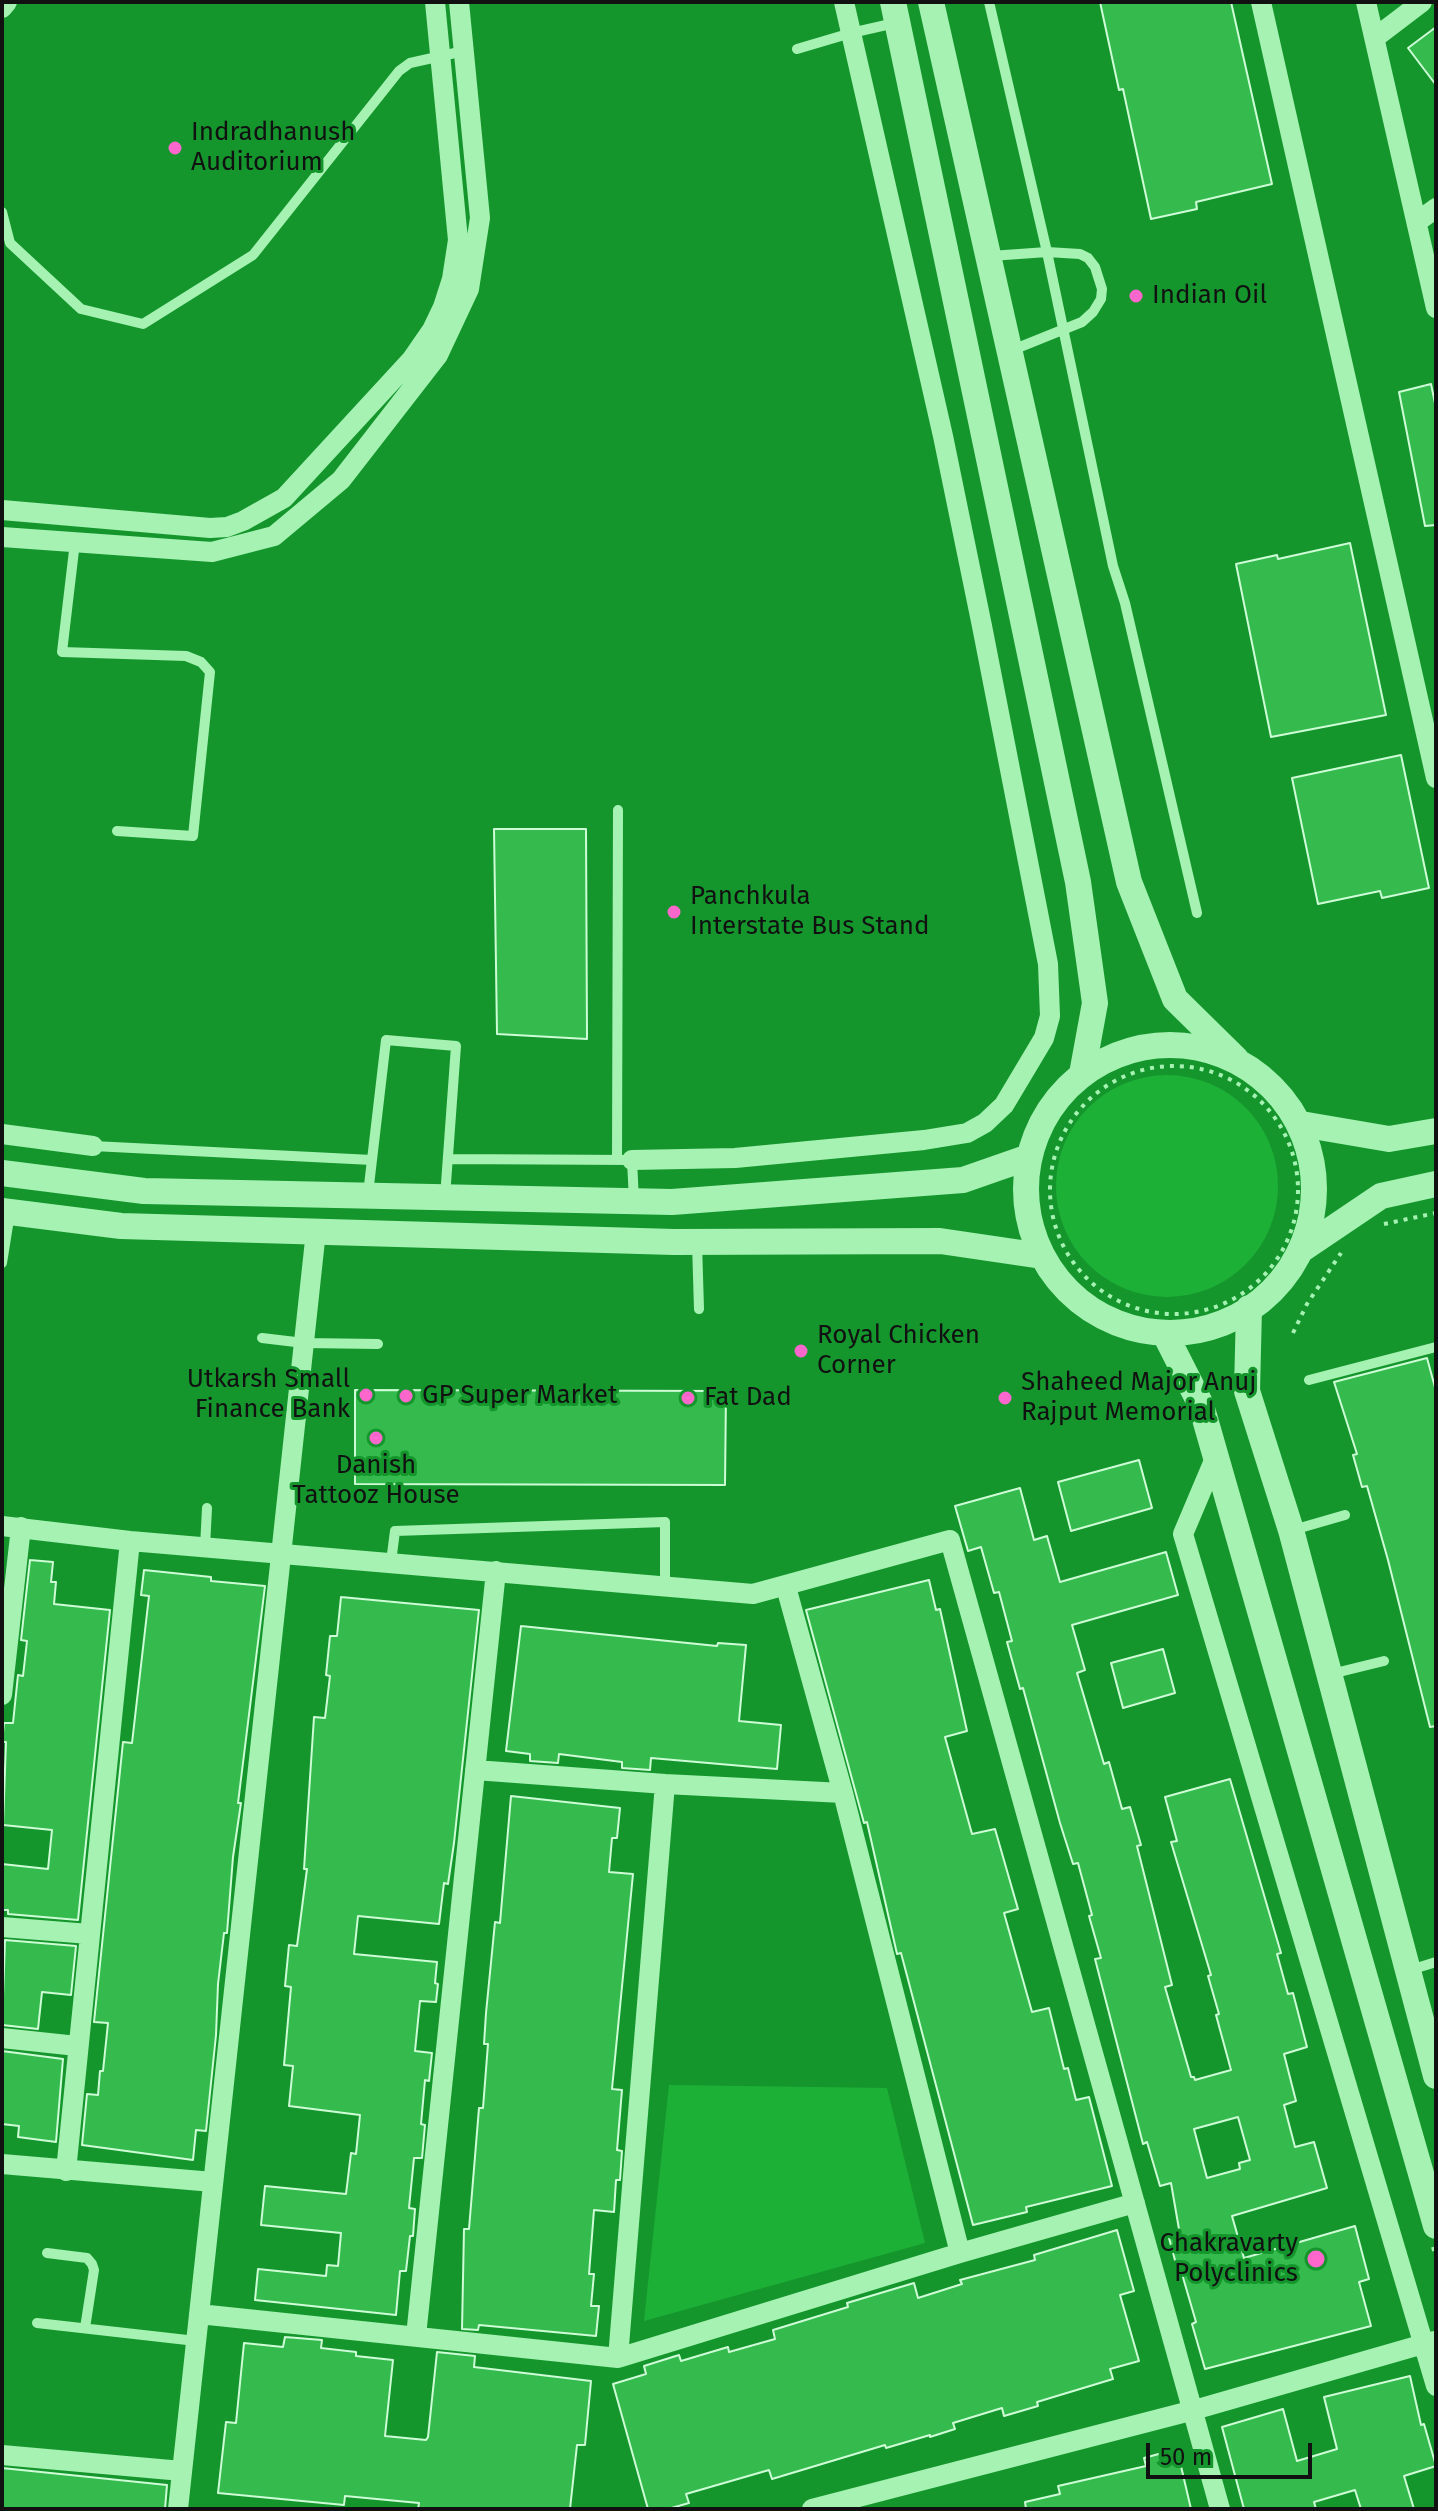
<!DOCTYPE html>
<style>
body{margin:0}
#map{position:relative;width:1438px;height:2511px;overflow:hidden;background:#15962d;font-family:"Fira Sans",sans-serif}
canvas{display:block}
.frame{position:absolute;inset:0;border:4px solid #111;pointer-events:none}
.scale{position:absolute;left:1146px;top:2443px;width:166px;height:36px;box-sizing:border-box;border:4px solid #111;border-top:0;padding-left:10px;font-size:24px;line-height:28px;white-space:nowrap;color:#111;-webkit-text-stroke:6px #15962d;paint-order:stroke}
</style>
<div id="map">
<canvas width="1438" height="2511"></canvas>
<div class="frame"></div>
<div class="scale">50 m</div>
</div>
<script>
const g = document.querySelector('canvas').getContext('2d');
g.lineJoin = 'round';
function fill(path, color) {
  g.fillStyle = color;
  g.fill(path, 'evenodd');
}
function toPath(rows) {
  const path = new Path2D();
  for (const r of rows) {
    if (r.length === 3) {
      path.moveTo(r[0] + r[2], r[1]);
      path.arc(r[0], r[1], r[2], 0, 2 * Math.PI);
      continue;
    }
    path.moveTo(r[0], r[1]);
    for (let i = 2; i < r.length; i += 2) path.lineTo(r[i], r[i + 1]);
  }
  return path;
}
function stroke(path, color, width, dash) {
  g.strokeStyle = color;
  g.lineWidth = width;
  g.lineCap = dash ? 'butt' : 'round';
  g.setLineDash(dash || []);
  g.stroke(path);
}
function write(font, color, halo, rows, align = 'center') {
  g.font = font + ' "Fira Sans",sans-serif';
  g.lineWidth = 6;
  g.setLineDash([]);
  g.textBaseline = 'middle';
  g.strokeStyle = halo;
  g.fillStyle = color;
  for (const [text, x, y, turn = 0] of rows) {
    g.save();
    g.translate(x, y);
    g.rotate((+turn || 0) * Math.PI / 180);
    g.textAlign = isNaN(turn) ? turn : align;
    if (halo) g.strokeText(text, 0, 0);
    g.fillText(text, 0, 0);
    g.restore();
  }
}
fill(toPath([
 [1167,1186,111],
 [669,2085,887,2088,925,2243,644,2321]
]), '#1db036');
const building = toPath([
 [1100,2,1231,2,1272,184,1196,202,1197,209,1151,219,1123,89,1119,90,1100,2],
 [1436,27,1436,85,1408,48,1436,27],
 [1431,384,1436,408,1436,525,1425,526,1399,392,1431,384],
 [1350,543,1386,715,1271,737,1236,564,1277,555,1278,559,1350,543],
 [1401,755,1429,888,1382,898,1380,891,1318,904,1292,778,1401,755],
 [494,829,586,829,587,1039,497,1034,494,829],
 [1427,1358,1436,1391,1436,1726,1430,1727,1388,1560,1367,1486,1362,1487,1353,1455,1357,1454,1334,1382,1427,1358],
 [355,1390,726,1391,725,1485,355,1484,355,1390],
 [1139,1460,1152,1508,1071,1531,1058,1482,1139,1460],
 [1020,1488,1034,1540,1047,1536,1060,1582,1166,1552,1178,1595,1072,1625,1085,1670,1077,1673,1104,1764,1109,1762,1122,1809,1130,1807,1141,1845,1137,1846,1172,1985,1165,1987,1191,2077,1194,2077,1195,2080,1231,2070,1216,2015,1219,2014,1208,1976,1211,1975,1171,1842,1177,1841,1165,1797,1230,1779,1281,1953,1277,1954,1288,1994,1293,1993,1307,2047,1284,2054,1296,2101,1284,2105,1295,2147,1314,2142,1327,2188,1232,2216,1244,2258,1355,2226,1369,2279,1359,2282,1371,2326,1205,2369,1192,2324,1196,2322,1182,2274,1179,2275,1169,2238,1180,2235,1171,2183,1160,2186,1147,2142,1143,2144,1095,1959,1101,1958,1089,1916,1092,1915,1078,1863,1073,1864,1060,1823,1023,1688,1020,1689,1007,1642,1012,1641,999,1592,994,1593,981,1547,968,1551,955,1506,1020,1488],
 [1238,2117,1250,2160,1239,2163,1240,2169,1207,2178,1194,2129,1238,2117],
 [30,1560,53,1562,51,1582,56,1582,54,1604,110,1610,78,1920,8,1914,8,1910,2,1910,2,1864,48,1869,52,1830,3,1825,6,1742,2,1742,4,1723,13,1723,18,1675,23,1676,27,1641,21,1640,30,1560],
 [144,1570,211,1577,211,1581,265,1586,238,1803,241,1803,233,1857,227,1933,224,1933,218,1984,216,2035,206,2131,196,2130,193,2160,82,2145,87,2094,98,2095,100,2071,103,2071,108,2023,94,2022,123,1742,132,1743,149,1596,141,1595,144,1570],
 [929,1580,936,1610,940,1609,967,1731,945,1737,972,1834,995,1829,1018,1909,1004,1913,1032,2012,1049,2008,1064,2069,1068,2068,1076,2100,1089,2097,1112,2186,1026,2207,1027,2212,973,2225,901,1953,897,1954,867,1822,864,1823,806,1610,929,1580],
 [341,1597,479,1610,454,1843,448,1884,444,1883,439,1924,358,1916,354,1954,437,1962,435,1983,438,1984,436,2002,420,2001,415,2051,432,2053,429,2081,425,2080,421,2124,425,2125,422,2158,414,2158,409,2208,415,2209,413,2236,410,2236,406,2271,400,2271,396,2315,255,2300,258,2269,326,2276,327,2265,338,2266,341,2233,261,2225,265,2186,346,2194,351,2153,356,2154,360,2115,289,2106,293,2066,284,2065,291,1987,285,1986,289,1945,297,1946,307,1869,304,1869,314,1717,325,1718,330,1676,326,1675,330,1636,337,1636,341,1597],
 [521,1626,717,1646,718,1643,746,1645,739,1721,781,1725,777,1769,651,1758,650,1770,622,1768,622,1762,559,1754,558,1763,530,1761,530,1754,506,1751,521,1626],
 [1163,1649,1175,1693,1123,1708,1111,1663,1163,1649],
 [511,1796,620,1808,617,1838,612,1838,609,1872,633,1874,612,2089,622,2090,617,2150,622,2151,620,2180,616,2180,614,2212,594,2210,589,2274,594,2274,591,2306,599,2306,596,2336,479,2325,478,2330,462,2329,464,2229,469,2229,479,2108,483,2108,488,2044,484,2044,486,2013,495,1922,500,1923,511,1796],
 [5,1940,76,1946,71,1995,42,1992,38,2029,2,2025,5,1940],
 [2,2051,63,2059,56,2142,18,2137,19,2126,2,2124,2,2051],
 [1117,2230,1134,2291,1120,2295,1139,2361,1110,2369,1113,2379,1037,2402,1038,2406,1004,2416,1002,2408,953,2423,955,2429,930,2437,930,2435,886,2448,885,2445,772,2479,769,2470,686,2494,689,2503,668,2509,648,2509,613,2384,646,2374,644,2366,679,2355,681,2361,728,2347,729,2352,775,2339,773,2330,848,2307,847,2303,914,2283,918,2298,962,2284,960,2280,1035,2260,1034,2255,1117,2230],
 [285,2337,322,2340,321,2348,356,2352,356,2356,393,2360,385,2436,426,2440,428,2437,437,2352,475,2356,474,2367,591,2381,585,2445,577,2445,570,2509,418,2509,419,2503,345,2496,344,2505,218,2493,226,2422,236,2423,244,2343,283,2347,285,2337],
 [1410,2376,1421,2425,1424,2424,1436,2466,1404,2476,1414,2509,1361,2509,1355,2490,1314,2502,1316,2509,1244,2509,1222,2427,1283,2409,1297,2461,1337,2449,1324,2397,1410,2376],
 [1177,2449,1191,2509,1026,2509,1025,2502,1060,2494,1058,2486,1146,2466,1144,2458,1177,2449],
 [2,2468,167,2485,165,2509,2,2509,2,2468]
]);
fill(building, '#35bb4d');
stroke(building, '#cefcd6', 2);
stroke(toPath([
 [1174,1190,124],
 [1384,1224,1436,1213],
 [1293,1333,1307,1304,1341,1253],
 [1433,2247,1436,2257]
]), '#a6f2b3', 4, [4, 6]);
stroke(toPath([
 [989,2,1047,252,1113,566,1125,603,1197,913],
 [797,49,851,33,895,23],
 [2,212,10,243,81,309,143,324,253,255,399,71,410,63,464,51],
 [991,256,1047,252,1080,254,1088,258,1095,267,1102,289,1101,299,1093,312,1082,322,1010,351],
 [75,542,62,652,186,656,201,662,210,672,193,836,117,831],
 [93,1146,372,1160],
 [448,1159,632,1160,634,1201],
 [617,1160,618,810],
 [368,1194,386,1040,456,1046,445,1197],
 [697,1243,699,1309],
 [2,1263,10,1213],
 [262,1338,304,1343,378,1344],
 [1309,1380,1436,1347],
 [1293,1530,1345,1515],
 [205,1547,207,1508],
 [391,1562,395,1531,665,1522,665,1586],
 [1331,1674,1384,1661],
 [1407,1971,1436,1962],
 [47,2253,87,2258,92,2264,94,2270,85,2328],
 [37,2323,196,2341]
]), '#a6f2b3', 10);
stroke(toPath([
 [1261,2,1436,778],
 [1366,2,1436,308],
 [2,8,7,2],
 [1376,37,1422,2],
 [1417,222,1436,208],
 [2,510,210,528,227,527,243,521,284,498,412,359,432,330,443,307,452,279,458,240,435,2],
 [2,537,212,552,274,536,341,480,438,355,469,289,480,218,459,2],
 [2,1134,93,1146],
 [632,1160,735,1158,924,1140,967,1133,985,1123,1004,1105,1044,1038,1050,1016,1048,964,982,626,943,436,844,2],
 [1216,1456,1183,1534,1436,2386],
 [2,1526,130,1541,753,1594,950,1540,1220,2509],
 [786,1587,843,1793,960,2253],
 [2,1695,21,1527],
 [475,1770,665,1784,843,1793],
 [2,1927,89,1934],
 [2,2038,77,2046],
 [2,2164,213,2182],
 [66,2171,130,1541],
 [199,2314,618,2358,960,2253,1135,2203],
 [416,2336,496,1571],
 [618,2358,665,1784],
 [2,2455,182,2471],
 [178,2509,316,1231],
 [812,2509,1194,2410,1434,2341]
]), '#a6f2b3', 20);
stroke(toPath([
 [893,2,1078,882,1095,1003,1082,1074],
 [931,2,1129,882,1175,999,1236,1059],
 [1170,1189,144],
 [1301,1124,1389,1139,1436,1131],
 [2,1173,144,1191,672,1202,963,1180,1029,1157],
 [2,1211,121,1226,674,1242,940,1241,1042,1256],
 [1301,1250,1381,1196,1436,1184],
 [1249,1308,1247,1391,1291,1530,1436,2076],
 [1165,1334,1201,1405,1436,2226]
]), '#a6f2b3', 26);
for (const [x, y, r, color] of [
 [175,148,8,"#ff67cd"],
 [1136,296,8,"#ff67cd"],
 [674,912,8,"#ff67cd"],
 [801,1351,8,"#ff67cd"],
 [366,1395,8,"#ff67cd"],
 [406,1396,8,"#ff67cd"],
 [688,1398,8,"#ff67cd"],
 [1005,1398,8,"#ff67cd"],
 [376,1438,8,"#ff67cd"],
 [1316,2259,10,"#ff67cd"]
]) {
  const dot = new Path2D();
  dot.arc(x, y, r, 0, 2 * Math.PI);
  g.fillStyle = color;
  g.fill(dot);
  stroke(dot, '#15962d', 3);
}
write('26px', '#111', '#15962d', [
 ["Indradhanush",191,133],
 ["Auditorium",191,163],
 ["Indian Oil",1152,296],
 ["Panchkula",690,897],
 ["Interstate Bus Stand",690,927],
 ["Royal Chicken",817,1336],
 ["Corner",817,1366],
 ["Utkarsh Small",350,1380,"right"],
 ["Finance Bank",350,1410,"right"],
 ["Shaheed Major Anuj",1021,1383],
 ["Rajput Memorial",1021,1413],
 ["GP Super Market",422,1396],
 ["Fat Dad",704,1398],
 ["Danish",376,1466,"center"],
 ["Tattooz House",376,1496,"center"],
 ["Chakravarty",1298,2244,"right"],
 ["Polyclinics",1298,2274,"right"]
], 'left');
</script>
